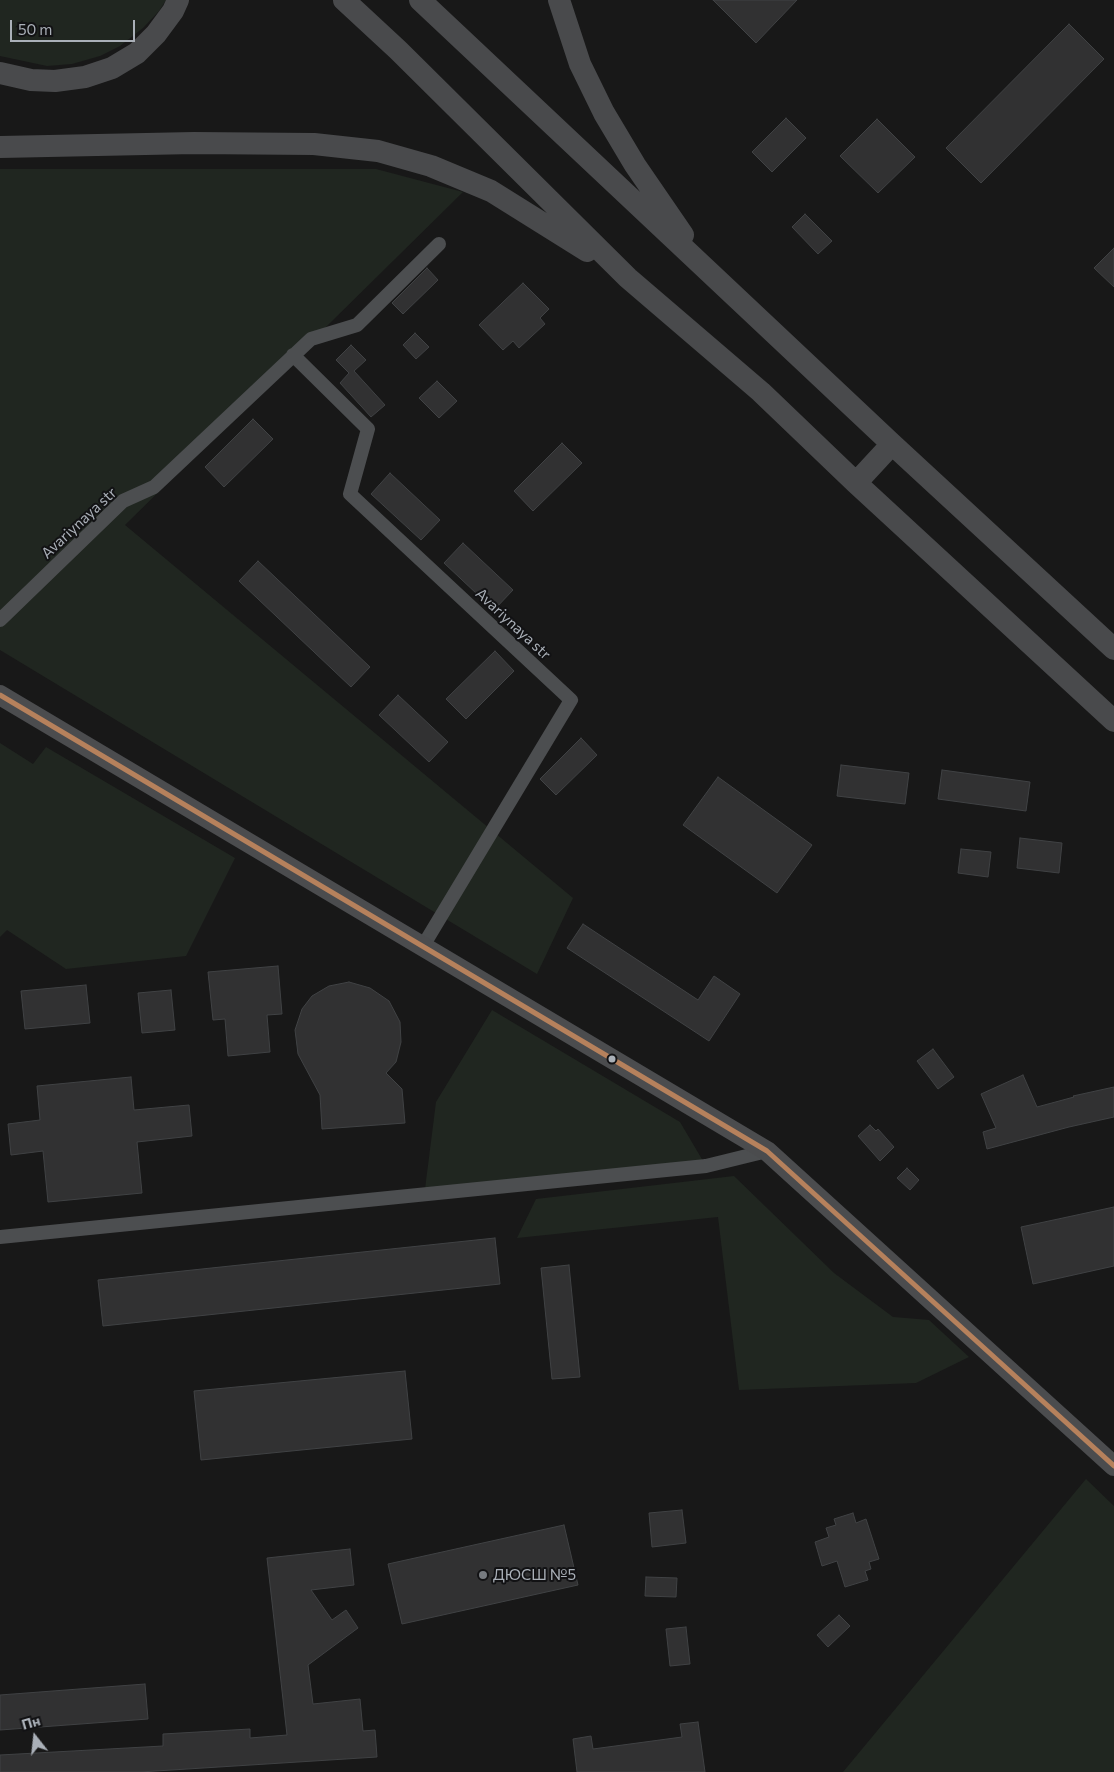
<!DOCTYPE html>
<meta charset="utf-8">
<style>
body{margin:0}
#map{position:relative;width:1114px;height:1772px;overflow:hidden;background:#181818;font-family:Commissioner,sans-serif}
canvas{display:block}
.north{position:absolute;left:10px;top:1712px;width:50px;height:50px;-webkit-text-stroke:4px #121214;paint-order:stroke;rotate:344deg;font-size:14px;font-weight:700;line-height:20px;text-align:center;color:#aab0b8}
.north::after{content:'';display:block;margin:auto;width:18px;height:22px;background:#aab0b8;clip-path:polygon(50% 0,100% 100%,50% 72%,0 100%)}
.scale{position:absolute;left:10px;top:20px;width:125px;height:22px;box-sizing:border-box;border:2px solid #aab0b8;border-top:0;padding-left:6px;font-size:15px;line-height:18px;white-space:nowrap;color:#aab0b8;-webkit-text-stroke:4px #121214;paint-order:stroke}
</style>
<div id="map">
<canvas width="1114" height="1772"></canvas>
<div class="north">Пн</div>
<div class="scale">50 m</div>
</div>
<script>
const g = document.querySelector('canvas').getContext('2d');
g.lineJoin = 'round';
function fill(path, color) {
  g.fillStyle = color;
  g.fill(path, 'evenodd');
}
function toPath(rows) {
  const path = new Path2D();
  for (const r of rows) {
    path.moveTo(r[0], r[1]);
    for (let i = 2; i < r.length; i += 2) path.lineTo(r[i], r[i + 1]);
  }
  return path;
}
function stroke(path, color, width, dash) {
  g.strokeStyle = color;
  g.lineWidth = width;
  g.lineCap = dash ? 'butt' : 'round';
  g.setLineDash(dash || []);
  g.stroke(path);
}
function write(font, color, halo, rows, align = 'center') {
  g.font = font + ' Commissioner,sans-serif';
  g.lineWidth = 4;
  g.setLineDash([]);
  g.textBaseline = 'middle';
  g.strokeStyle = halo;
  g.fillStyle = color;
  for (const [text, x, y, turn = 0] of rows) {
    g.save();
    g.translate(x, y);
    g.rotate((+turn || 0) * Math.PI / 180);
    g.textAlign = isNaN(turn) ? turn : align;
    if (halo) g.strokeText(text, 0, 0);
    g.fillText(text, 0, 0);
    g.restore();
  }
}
fill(toPath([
 [0,0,166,0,159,11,143,28,120,46,100,56,72,64,47,66,0,56],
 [0,169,376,169,463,192,125,525,573,898,537,974,0,650],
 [0,743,33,764,46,747,235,858,186,956,66,969,7,930,0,937],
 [492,1010,680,1122,706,1166,424,1197,436,1102],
 [734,1176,834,1273,893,1317,929,1320,969,1357,916,1383,739,1390,718,1217,517,1238,536,1199],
 [1086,1479,1114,1506,1114,1772,843,1772]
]), '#202620');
const building = toPath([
 [713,0,797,0,756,43,713,0],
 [1069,24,1104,59,981,183,946,148,1069,24],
 [786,118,806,138,772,172,752,152,786,118],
 [877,119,915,157,878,193,840,156,877,119],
 [805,214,832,241,818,254,792,227,805,214],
 [1114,248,1114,287,1094,268,1114,248],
 [427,268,438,280,403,314,392,303,427,268],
 [523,283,549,309,540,318,545,324,519,348,513,341,503,350,479,325,523,283],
 [415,333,429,347,416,359,403,345,415,333],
 [351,345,366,360,354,371,385,405,371,417,340,383,349,373,336,360,351,345],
 [437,381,457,401,439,418,419,398,437,381],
 [253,419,273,439,224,487,205,467,253,419],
 [562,443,582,463,533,511,514,491,562,443],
 [390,473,440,520,421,540,371,494,390,473],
 [463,543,513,590,494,610,444,563,463,543],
 [258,561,370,667,351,687,239,581,258,561],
 [495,651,514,671,466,719,446,699,495,651],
 [398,695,448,742,429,762,379,715,398,695],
 [581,738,597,755,556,795,540,779,581,738],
 [841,765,909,773,905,804,837,796,841,765],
 [942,770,1030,782,1026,811,938,799,942,770],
 [718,777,812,845,777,893,683,825,718,777],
 [1020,838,1062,843,1059,873,1017,868,1020,838],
 [961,849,991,852,988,877,958,873,961,849],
 [583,924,698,1000,714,976,740,994,709,1041,567,948,583,924],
 [278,966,282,1014,267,1015,270,1052,228,1056,225,1019,213,1020,208,972,278,966],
 [349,982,370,988,389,1001,400,1022,401,1042,396,1062,386,1073,402,1089,405,1123,322,1129,320,1095,298,1054,295,1030,302,1009,312,996,329,986,349,982],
 [86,985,90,1023,25,1029,21,991,86,985],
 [171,990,175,1030,142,1033,138,993,171,990],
 [933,1049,954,1077,938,1089,917,1061,933,1049],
 [1023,1075,1037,1107,1074,1097,1073,1096,1114,1087,1114,1117,1069,1127,987,1149,983,1132,996,1128,981,1094,1023,1075],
 [131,1077,134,1110,189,1105,192,1136,137,1142,142,1193,48,1202,43,1151,11,1155,8,1124,40,1120,37,1086,131,1077],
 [870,1125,876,1131,878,1129,894,1147,880,1161,858,1136,870,1125],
 [907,1168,919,1180,910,1190,897,1178,907,1168],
 [1114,1207,1114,1266,1033,1284,1021,1227,1114,1207],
 [495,1238,500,1284,103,1326,98,1280,495,1238],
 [569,1265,580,1377,552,1379,541,1268,569,1265],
 [405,1371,412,1439,201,1460,194,1391,405,1371],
 [682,1510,686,1543,652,1547,649,1513,682,1510],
 [853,1513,856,1523,866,1519,879,1559,869,1562,871,1569,865,1571,868,1580,845,1587,837,1561,822,1566,815,1542,829,1537,826,1528,836,1525,834,1519,853,1513],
 [564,1525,578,1585,402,1624,388,1564,564,1525],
 [350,1549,354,1585,311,1590,332,1620,346,1610,358,1628,308,1665,313,1704,360,1699,363,1731,375,1730,377,1757,140,1772,0,1772,0,1755,163,1746,163,1734,250,1729,250,1738,287,1735,267,1558,350,1549],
 [646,1577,677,1578,676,1597,645,1596,646,1577],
 [839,1615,850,1626,828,1647,817,1635,839,1615],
 [686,1627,690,1664,670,1666,666,1629,686,1627],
 [145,1684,148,1719,0,1730,0,1695,145,1684],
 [698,1722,705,1772,577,1772,573,1739,591,1736,593,1749,682,1737,680,1724,698,1722]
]);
fill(building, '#313132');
stroke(building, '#404244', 1);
stroke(toPath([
 [293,355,368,429,350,494,571,700,423,946],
 [0,620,123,501,154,487,311,339,357,325,439,244],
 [0,1237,706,1166,767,1151]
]), '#4c4e50', 14);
stroke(toPath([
 [0,695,767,1151,1114,1466]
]), '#4b4c4e', 20);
stroke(toPath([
 [344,0,398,50,628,278,761,392,856,483,1114,721],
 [420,0,892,444,1114,649],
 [559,0,580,64,604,113,635,165,683,235],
 [0,73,31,80,55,81,85,77,112,68,137,53,156,34,173,11,178,0],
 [0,147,194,143,314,144,378,151,431,166,491,191,587,251],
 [856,483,892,444]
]), '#494a4c', 22);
stroke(toPath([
 [0,695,767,1151,1114,1466]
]), '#b6815c', 5);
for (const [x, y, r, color] of [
 [612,1059,4.5,"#aab0b8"],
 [483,1575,5,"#777b80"]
]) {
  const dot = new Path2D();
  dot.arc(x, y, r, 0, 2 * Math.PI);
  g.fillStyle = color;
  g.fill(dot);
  stroke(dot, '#121214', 2);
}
write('15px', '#aab0b8', '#121214', [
 ["Avariynaya str",79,523,-43],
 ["Avariynaya str",513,624,43]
]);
write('15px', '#aab0b8', '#121214', [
 ["ДЮСШ №5",493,1575]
], 'left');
</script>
